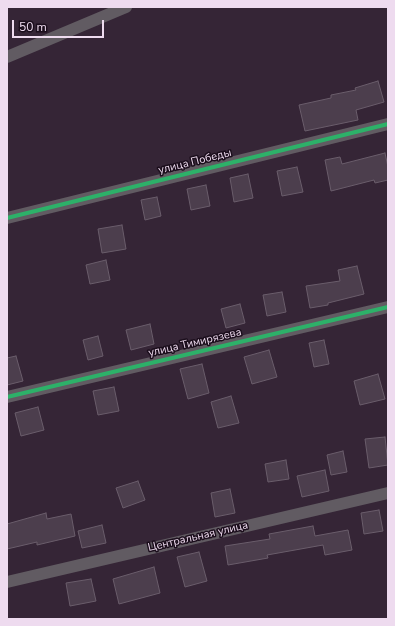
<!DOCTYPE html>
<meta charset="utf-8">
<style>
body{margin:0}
#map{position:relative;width:395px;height:626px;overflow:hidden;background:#352536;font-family:"Nunito Sans",sans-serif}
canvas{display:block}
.frame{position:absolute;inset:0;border:8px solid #eedbef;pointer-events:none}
.scale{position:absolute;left:12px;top:20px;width:92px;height:18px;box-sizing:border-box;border:2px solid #eedbef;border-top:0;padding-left:5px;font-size:12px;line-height:14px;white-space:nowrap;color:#eedbef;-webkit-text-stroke:3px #1b0e1c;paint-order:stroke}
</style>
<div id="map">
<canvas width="395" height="626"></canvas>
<div class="frame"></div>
<div class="scale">50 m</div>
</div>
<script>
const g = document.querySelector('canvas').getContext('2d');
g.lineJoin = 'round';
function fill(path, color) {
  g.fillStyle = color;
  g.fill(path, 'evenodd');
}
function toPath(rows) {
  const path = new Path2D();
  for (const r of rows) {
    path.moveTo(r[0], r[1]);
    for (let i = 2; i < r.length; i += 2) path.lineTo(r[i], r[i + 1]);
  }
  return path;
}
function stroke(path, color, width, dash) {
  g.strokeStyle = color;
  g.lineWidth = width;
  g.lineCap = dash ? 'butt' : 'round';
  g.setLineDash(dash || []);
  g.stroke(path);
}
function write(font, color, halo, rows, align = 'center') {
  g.font = font + ' "Nunito Sans",sans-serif';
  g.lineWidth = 3;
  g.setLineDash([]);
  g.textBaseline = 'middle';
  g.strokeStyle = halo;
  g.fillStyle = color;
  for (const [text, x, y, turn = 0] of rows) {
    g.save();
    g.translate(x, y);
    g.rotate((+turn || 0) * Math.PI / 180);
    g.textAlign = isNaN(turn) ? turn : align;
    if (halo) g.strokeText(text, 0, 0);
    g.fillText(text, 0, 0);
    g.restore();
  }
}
const building = toPath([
 [378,81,384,102,356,110,358,120,305,131,299,105,331,98,331,95,356,90,355,88,378,81],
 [385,153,388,167,388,180,375,183,374,180,331,191,325,160,340,157,342,164,385,153],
 [297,167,303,192,282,196,277,171,297,167],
 [248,174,253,198,234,202,230,178,248,174],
 [206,185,210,206,191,210,187,189,206,185],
 [157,197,161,216,145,220,141,200,157,197],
 [122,225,126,249,102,253,98,229,122,225],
 [106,260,110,280,90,284,86,265,106,260],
 [357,266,364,294,328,303,328,305,310,308,306,286,340,281,338,270,357,266],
 [282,292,286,312,267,316,263,295,282,292],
 [240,304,245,323,226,328,221,309,240,304],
 [150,324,154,344,131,350,126,330,150,324],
 [98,336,103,356,88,360,83,340,98,336],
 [324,340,329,364,314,367,309,343,324,340],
 [269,350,277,377,252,384,244,357,269,350],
 [16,356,23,381,7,385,7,358,16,356],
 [202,364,209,393,188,399,180,369,202,364],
 [378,374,385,399,360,405,354,381,378,374],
 [114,387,119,411,98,415,93,391,114,387],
 [231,396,239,423,218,428,211,402,231,396],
 [38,407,44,430,21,436,15,413,38,407],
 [385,437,388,465,369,468,365,439,385,437],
 [343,451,347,472,331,475,327,455,343,451],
 [286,460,289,479,268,482,265,464,286,460],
 [325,470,329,491,302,497,297,476,325,470],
 [138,481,145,500,123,508,116,488,138,481],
 [230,489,235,513,215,517,211,493,230,489],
 [379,510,383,531,364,534,361,513,379,510],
 [46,513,47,519,71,514,75,536,37,545,37,542,7,549,7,524,46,513],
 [102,525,106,543,82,548,78,531,102,525],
 [313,526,315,536,348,530,352,550,325,555,323,545,267,555,268,558,228,565,225,546,270,539,269,534,313,526],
 [199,552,207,581,185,587,177,557,199,552],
 [154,567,160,593,119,604,113,579,154,567],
 [91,579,96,601,70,606,66,583,91,579]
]);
fill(building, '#4c3e4d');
stroke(building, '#6a5d6b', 1);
stroke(toPath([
 [7,57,126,7],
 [7,218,388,124],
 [7,397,388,307],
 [7,582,388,493]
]), '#615b62', 12);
stroke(toPath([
 [7,218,388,124],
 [7,397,388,307]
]), '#2db169', 4);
write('11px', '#eedbef', '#1b0e1c', [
 ["улица Победы",195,162,-14],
 ["улица Тимирязева",195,343,-13],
 ["Центральная улица",198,537,-13]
]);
</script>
